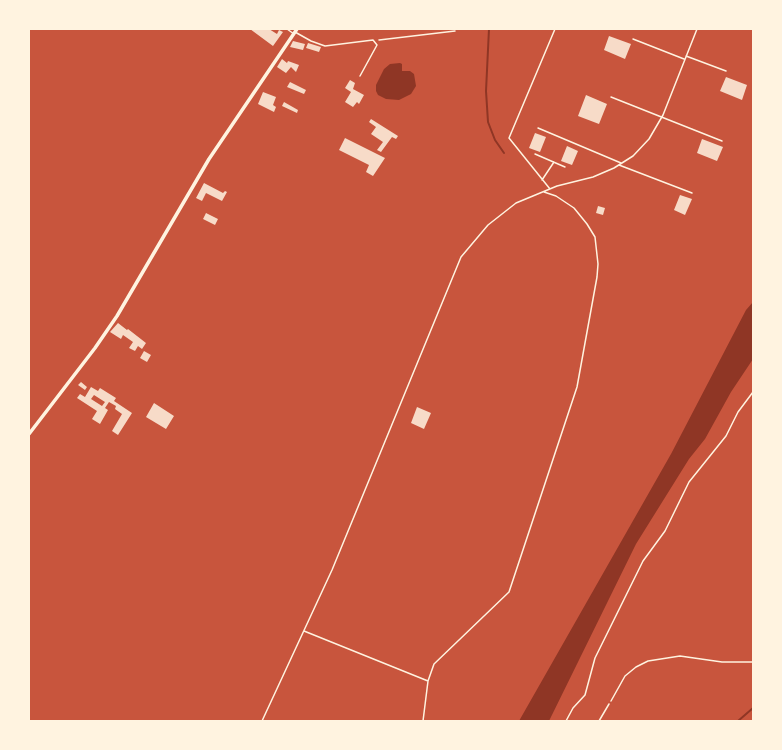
<!DOCTYPE html>
<style>
body{margin:0}
#map{position:relative;width:782px;height:750px;overflow:hidden;background:#c8553d;font-family:Commissioner,sans-serif}
canvas{display:block}
.frame{position:absolute;inset:0;border:30px solid #fff3e0;pointer-events:none}
</style>
<div id="map">
<canvas width="782" height="750"></canvas>
<div class="frame"></div>
</div>
<script>
const g = document.querySelector('canvas').getContext('2d');
g.lineJoin = 'round';
function fill(path, color) {
  g.fillStyle = color;
  g.fill(path, 'evenodd');
}
function toPath(rows) {
  const path = new Path2D();
  for (const r of rows) {
    path.moveTo(r[0], r[1]);
    for (let i = 2; i < r.length; i += 2) path.lineTo(r[i], r[i + 1]);
  }
  return path;
}
function stroke(path, color, width, dash) {
  g.strokeStyle = color;
  g.lineWidth = width;
  g.lineCap = dash ? 'butt' : 'round';
  g.setLineDash(dash || []);
  g.stroke(path);
}
fill(toPath([
 [400,63,402,64,402,71,410,71,414,74,416,86,411,94,399,100,386,99,378,95,376,91,376,85,384,69,390,64],
 [753,302,753,359,731,392,705,439,689,459,636,544,549,721,519,721,671,454,746,310]
]), '#8f3625');
stroke(toPath([
 [489,29,486,91,488,122,495,140,504,153],
 [738,721,753,708]
]), '#8f3625', 2);
fill(toPath([
 [250,29,269,29,277,34,279,30,283,32,273,46],
 [609,36,631,44,625,59,604,50],
 [293,41,305,44,303,50,290,47],
 [308,43,321,47,319,52,306,48],
 [282,59,287,63,288,61,299,65,296,72,291,67,286,73,277,67],
 [726,77,747,85,742,100,720,91],
 [350,80,355,83,353,89,364,95,359,104,357,102,353,107,345,102,351,92,345,88],
 [290,82,306,90,304,94,287,87],
 [263,92,276,97,273,105,276,107,274,112,258,104],
 [586,95,607,104,599,124,578,116],
 [284,102,298,110,297,113,282,106],
 [371,119,398,136,396,139,392,137,381,152,377,150,383,142,371,134,376,127,369,122],
 [535,133,546,137,540,152,529,148],
 [345,138,385,158,373,176,366,172,369,165,339,150],
 [702,139,723,147,717,161,697,153],
 [567,146,578,151,572,165,561,161],
 [204,183,223,193,225,191,227,192,222,201,206,193,202,201,196,198],
 [680,195,692,199,685,215,674,210],
 [598,206,605,208,603,215,596,213],
 [206,213,218,219,215,225,203,219],
 [118,323,127,330,128,329,146,343,142,349,138,346,135,351,129,348,133,342,123,335,121,339,110,332],
 [144,351,151,355,147,362,140,358],
 [81,382,87,387,85,390,78,385],
 [91,387,98,391,100,388,116,398,114,401,132,413,118,435,112,431,122,414,115,409,116,406,109,402,105,408,108,410,100,424,92,419,97,411,77,398,80,394,85,397],
 [94,395,105,402,102,406,91,399],
 [154,403,174,416,166,429,146,417],
 [417,407,431,413,424,429,411,423]
]), '#f7dbc8');
stroke(toPath([
 [379,40,455,31],
 [611,701,625,676,636,667,648,661,680,656,722,662,753,662],
 [566,721,573,708,585,695,595,658,643,561,665,531,689,482,726,436,738,412,753,392]
]), '#fff3e0', 1.5);
stroke(toPath([
 [287,29,294,34],
 [295,32,311,41,325,46,373,40,377,45,360,76],
 [633,39,684,59],
 [686,56,726,71],
 [611,97,722,141],
 [538,128,621,163],
 [535,154,565,167],
 [619,165,692,193],
 [542,180,554,162],
 [550,189,509,138,555,29],
 [304,631,428,681,434,664,509,592,577,387,597,277,598,264,595,237,587,224,574,208,556,196,544,192],
 [262,721,332,570,461,257,488,225,516,203,557,186,593,177,614,168,633,156,649,139,663,115,697,29],
 [423,721,428,681],
 [599,721,609,704]
]), '#fff3e0', 1.5);
stroke(toPath([
 [29,434,95,348,117,316,209,159,297,29]
]), '#fff3e0', 3.5);
</script>
